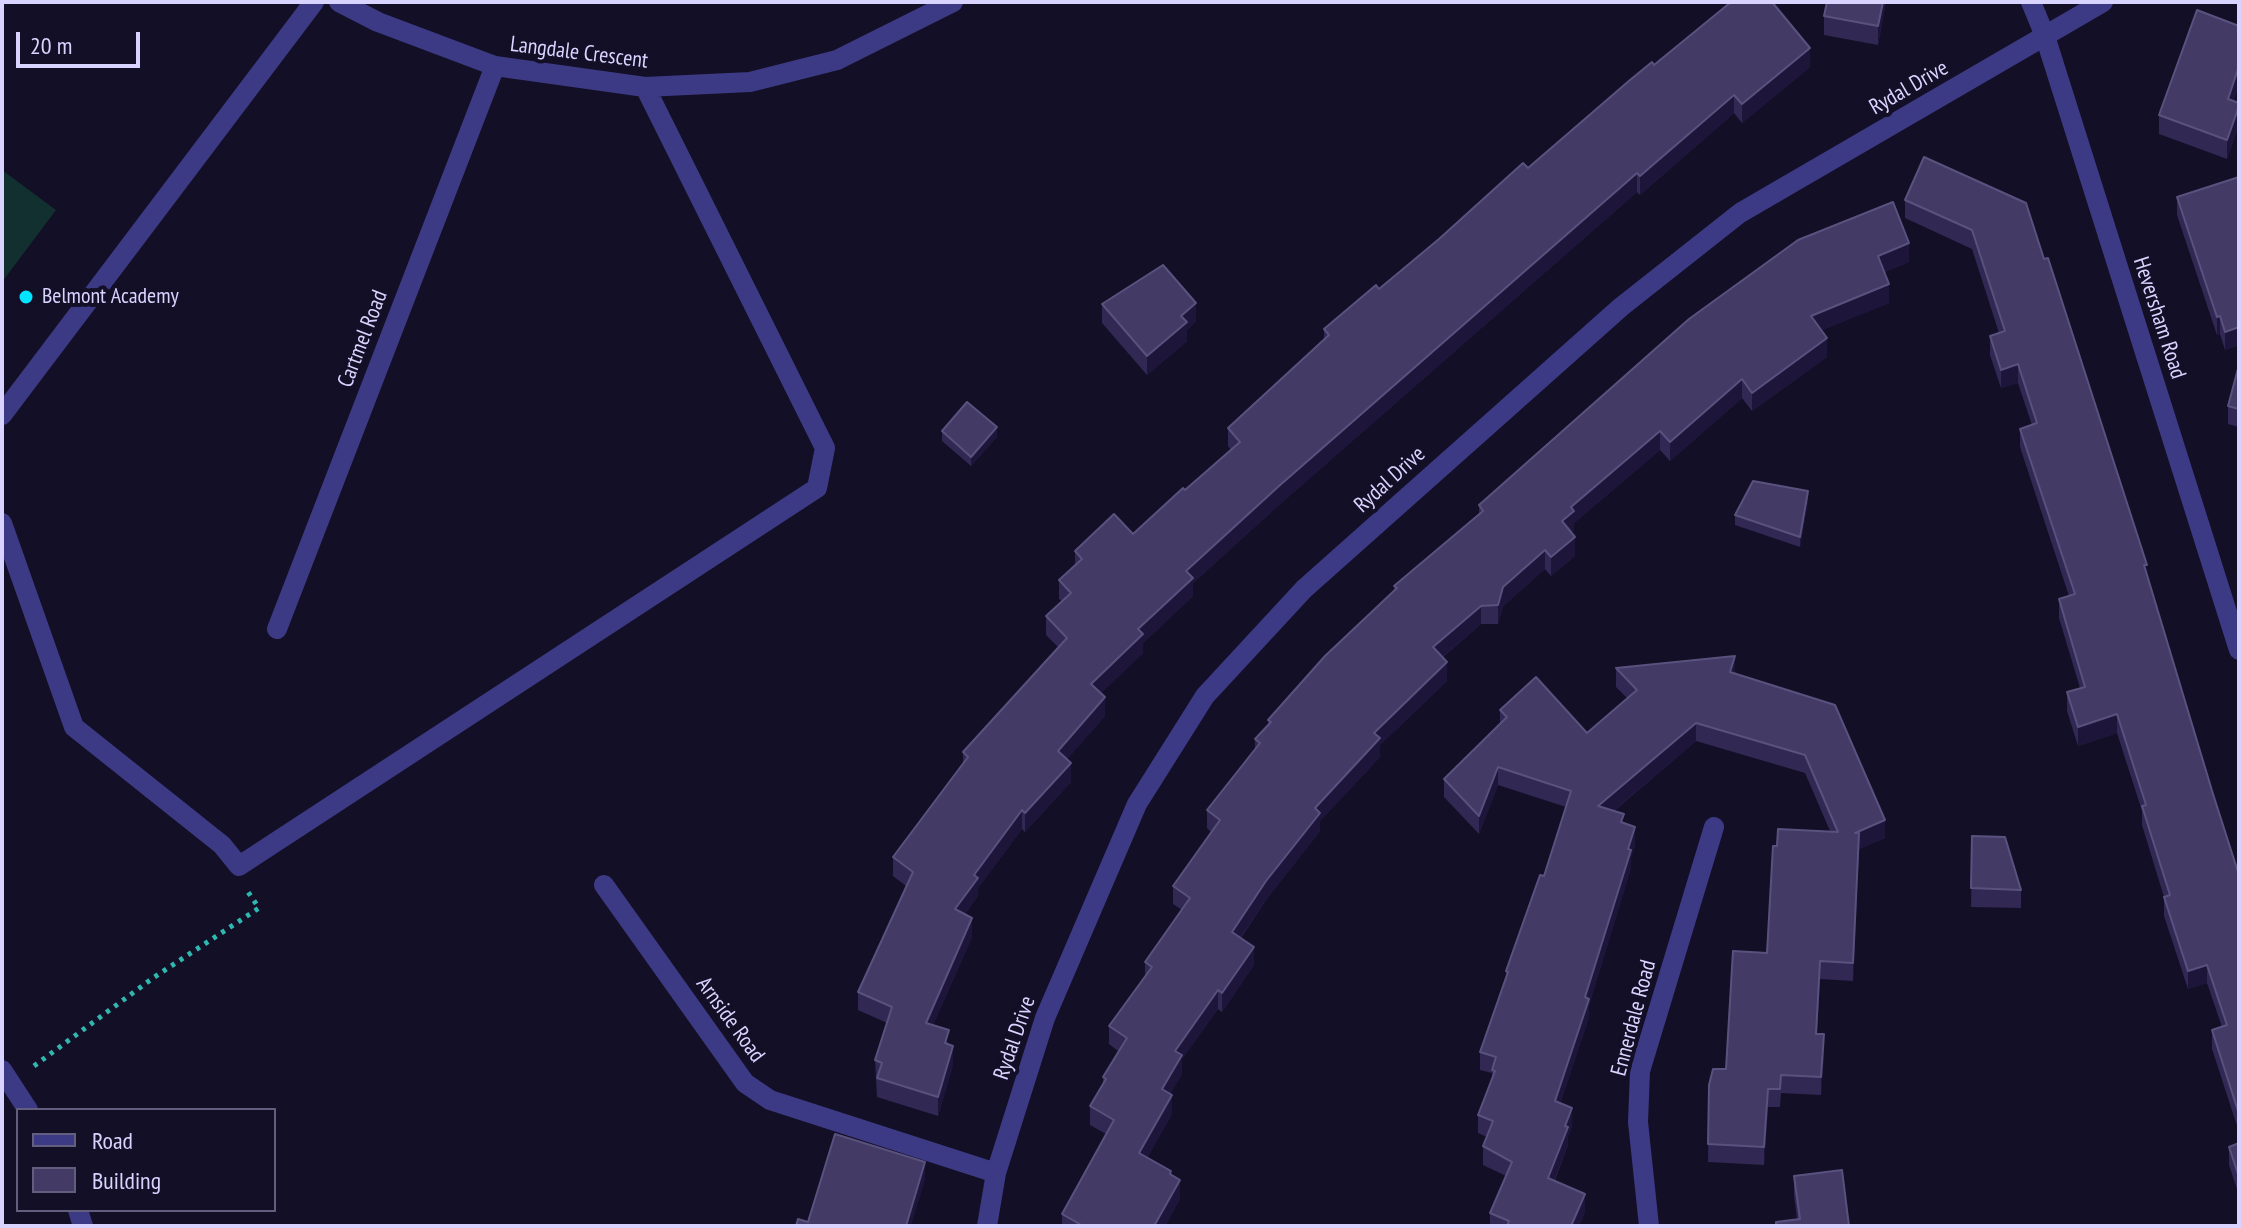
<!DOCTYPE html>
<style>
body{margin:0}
#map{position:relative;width:2241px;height:1228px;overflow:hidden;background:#130f26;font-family:"PT Sans Narrow",sans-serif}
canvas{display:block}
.frame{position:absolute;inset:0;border:4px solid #d9d4ff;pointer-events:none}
.legend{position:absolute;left:16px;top:1108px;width:260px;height:104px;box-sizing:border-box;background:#130f26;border:2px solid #625e7d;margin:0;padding:10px 14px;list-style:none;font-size:24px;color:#d9d4ff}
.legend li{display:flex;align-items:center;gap:16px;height:40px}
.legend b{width:40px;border:2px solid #625e7d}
.scale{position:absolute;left:16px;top:32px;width:124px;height:36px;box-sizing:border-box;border:4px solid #d9d4ff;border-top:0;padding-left:10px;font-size:24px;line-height:28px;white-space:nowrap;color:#d9d4ff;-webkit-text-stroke:6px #130f26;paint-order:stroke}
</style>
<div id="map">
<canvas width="2241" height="1228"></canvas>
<div class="frame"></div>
<ul class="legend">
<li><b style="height:10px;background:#3d3a85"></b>Road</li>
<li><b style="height:22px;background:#433a66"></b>Building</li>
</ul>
<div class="scale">20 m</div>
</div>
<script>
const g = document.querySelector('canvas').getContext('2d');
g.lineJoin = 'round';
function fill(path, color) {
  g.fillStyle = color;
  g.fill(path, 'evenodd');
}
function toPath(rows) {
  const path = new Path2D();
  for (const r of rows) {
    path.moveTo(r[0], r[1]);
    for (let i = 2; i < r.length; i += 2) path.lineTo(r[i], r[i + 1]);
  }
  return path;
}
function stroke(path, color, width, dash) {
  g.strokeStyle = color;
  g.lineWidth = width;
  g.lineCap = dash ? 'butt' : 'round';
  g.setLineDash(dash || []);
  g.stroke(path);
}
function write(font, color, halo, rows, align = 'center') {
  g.font = font + ' "PT Sans Narrow",sans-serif';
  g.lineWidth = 8;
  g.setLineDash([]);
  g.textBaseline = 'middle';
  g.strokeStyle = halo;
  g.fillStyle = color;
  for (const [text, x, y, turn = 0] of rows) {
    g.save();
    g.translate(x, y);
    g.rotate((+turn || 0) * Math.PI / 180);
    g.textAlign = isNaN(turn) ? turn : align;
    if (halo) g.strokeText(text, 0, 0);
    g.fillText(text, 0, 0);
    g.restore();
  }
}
fill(toPath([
 [2,170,56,210,2,282]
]), '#12302f');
stroke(toPath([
 [34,1066,153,978,259,908,248,892]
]), '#2fb8b0', 5, [4, 6]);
stroke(toPath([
 [339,2,378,22,495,66,645,87,750,82,837,60,953,2],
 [2031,2,2045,36,2239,650],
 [2,415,314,2],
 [2,523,74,727,222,845,239,866,817,488,825,448,645,87],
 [277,629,495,66],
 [604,885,745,1083,770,1100,996,1173],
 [2,1070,28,1110],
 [78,1210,83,1226],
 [987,1226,996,1173,1045,1018,1137,804,1205,696,1304,589,1621,307,1740,213,2103,2],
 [1649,1226,1638,1122,1640,1071,1714,827]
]), '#3d3a85', 20);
fill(toPath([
 [1827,2,1886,2,1878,45,1824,35,1824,16],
 [2239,26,2239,85,2233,101,2239,103,2239,125,2227,159,2159,134,2159,115],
 [1654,65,1810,67,1742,123,1734,113,1640,195,1637,192,1279,505,1193,583,1193,596,1143,643,1143,653,1101,693,1105,716,1067,759,1071,782,1025,832,1022,829,978,888,978,896,965,914,972,937,933,1025,949,1044,953,1065,938,1116,877,1097,875,1060,887,1023,858,1010,858,992,906,886,893,876,893,857,963,764,963,752,1058,647,1046,635,1046,616,1062,601,1059,599,1059,580,1075,565,1075,551,1133,534,1185,490,1231,450,1228,446,1228,428,1324,339,1324,329,1379,289],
 [2239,177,2239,345,2225,350,2220,334,2217,335,2177,215,2177,197],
 [1905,200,2026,203,2147,574,2213,794,2239,875,2239,1132,2212,1049,2212,1030,2222,1027,2207,983,2188,989,2164,916,2164,897,2142,825,2142,811,2117,733,2078,746,2067,711,2067,692,2080,688,2059,618,2059,599,2069,596,2020,447,2020,429,2032,425,2018,383,2001,388,1990,355,1990,336,1999,333,1972,249,1905,218],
 [1909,262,1884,272,1889,303,1822,330,1827,357,1752,411,1742,398,1670,461,1660,450,1574,523,1574,530,1571,532,1575,556,1551,576,1545,569,1503,606,1498,624,1481,624,1443,657,1447,681,1380,745,1380,757,1320,821,1320,831,1266,900,1241,938,1254,965,1222,1012,1218,1009,1182,1059,1182,1074,1170,1094,1172,1114,1147,1158,1171,1175,1180,1199,1165,1226,1062,1226,1062,1214,1106,1134,1090,1125,1090,1106,1103,1084,1103,1077,1118,1051,1109,1044,1109,1026,1145,976,1145,962,1182,910,1173,904,1173,886,1211,832,1207,828,1207,810,1255,749,1255,739,1268,725,1268,720,1394,591,1394,586,1479,514,1479,505,1689,319],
 [1102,304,1196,321,1187,330,1187,341,1147,375,1102,323],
 [2239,365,2239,427,2228,424,2228,406],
 [942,431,997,437,971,466,942,441],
 [1808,501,1800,547,1735,525,1735,515],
 [1616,668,1735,673,1885,838,1859,849,1853,981,1820,979,1817,1034,1824,1053,1821,1095,1781,1093,1780,1107,1768,1107,1764,1165,1708,1162,1709,1085,1726,1069,1767,953,1777,846,1830,831,1805,773,1696,741,1614,811,1624,823,1635,845,1631,857,1631,868,1589,1005,1589,1017,1560,1104,1572,1126,1568,1136,1568,1145,1555,1180,1585,1212,1579,1226,1490,1226,1490,1213,1506,1176,1483,1165,1483,1146,1487,1137,1478,1133,1478,1115,1492,1081,1492,1073,1480,1070,1480,1052,1506,978,1506,971,1544,876,1566,807,1498,785,1479,834,1444,797,1444,779,1500,724,1500,710,1587,733,1627,698,1616,687],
 [1972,836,2021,890,2021,908,1971,907],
 [2239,1143,2239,1195,2229,1165,2229,1147],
 [1794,1176,1849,1226,1797,1219,1794,1195]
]), '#312854');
fill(toPath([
 [1883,2,1886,2,1878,45,1878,26],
 [1810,48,1810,67,1742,123,1742,104],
 [2239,66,2239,85,2228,117,2228,99],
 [1734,95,1734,113,1640,195,1640,176],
 [2239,106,2239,125,2227,159,2227,140],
 [1637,173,1637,192,1279,505,1193,583,1193,596,1143,643,1143,653,1091,703,1091,684,1186,571,1279,486],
 [1909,243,1909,262,1878,274,1878,256],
 [1889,284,1889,303,1811,335,1811,316],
 [1196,303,1196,321,1187,330,1187,341,1147,375,1147,356,1181,316],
 [2220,316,2220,334,2217,335,2217,317],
 [2239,327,2239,345,2225,350,2225,332],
 [1827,338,1827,357,1752,411,1752,393],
 [2018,364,2018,383,2001,388,2001,370],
 [1742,379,1742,398,1670,461,1670,442],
 [997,427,997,437,971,466,971,457],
 [1660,431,1660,450,1574,523,1574,530,1562,540,1562,521,1571,507],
 [1808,491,1808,501,1800,547,1800,537],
 [1575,537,1575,556,1551,576,1551,557],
 [1545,550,1545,569,1503,606,1498,624,1498,605,1503,587],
 [1481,606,1481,624,1433,665,1433,647],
 [1735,656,1735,674,1730,672],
 [1447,662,1447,681,1380,745,1380,757,1320,821,1320,831,1266,900,1232,950,1232,932,1315,808,1374,733],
 [1105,697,1105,716,1058,770,1058,751],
 [2117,714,2117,733,2078,746,2078,727],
 [1696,723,1696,741,1598,824,1598,806],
 [1071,763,1071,782,1025,832,1025,813],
 [1498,767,1498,785,1479,834,1479,816],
 [1022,810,1022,829,978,888,978,896,955,928,955,909,974,875],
 [1885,820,1885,838,1859,849,1853,981,1855,833],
 [1635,827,1635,845,1631,857,1631,868,1589,1005,1589,1017,1555,1120,1555,1101],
 [972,918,972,937,926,1042,926,1023],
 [1254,947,1254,965,1222,1012,1222,993],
 [1820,961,1820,979,1816,1052,1816,1034],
 [2207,965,2207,983,2188,989,2188,971],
 [1218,990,1218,1009,1182,1059,1182,1074,1162,1108,1162,1089,1175,1051],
 [1824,1034,1824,1053,1821,1095,1821,1077],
 [953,1046,953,1065,938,1116,938,1097],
 [1768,1089,1768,1107,1764,1165,1764,1147],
 [1172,1095,1172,1114,1139,1172,1139,1153],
 [1572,1108,1572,1126,1568,1136,1568,1145,1548,1196,1548,1178],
 [925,1162,925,1180,911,1226,906,1226],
 [1180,1180,1180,1199,1165,1226,1154,1226],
 [1585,1194,1585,1212,1579,1226,1571,1226]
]), '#1d163a');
const building = toPath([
 [1731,2,1772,2,1810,48,1742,104,1734,95,1640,176,1637,173,1279,486,1186,571,1193,578,1138,629,1143,634,1091,684,1105,697,1058,751,1071,763,1025,813,1022,810,974,875,978,878,955,909,972,918,926,1023,949,1030,945,1043,953,1046,938,1097,877,1078,882,1063,875,1060,892,1007,858,992,913,872,893,857,968,757,963,752,1067,638,1046,616,1071,593,1059,580,1082,559,1075,551,1114,514,1133,534,1183,488,1185,490,1240,442,1228,428,1329,335,1324,329,1376,285,1379,289,1439,239,1523,163,1528,168,1630,80,1652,62,1654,65,1731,2],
 [1827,2,1883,2,1878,26,1824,16,1827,2],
 [2197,10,2239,26,2239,66,2228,99,2239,103,2239,106,2227,140,2159,115,2197,10],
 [1924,157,2026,203,2044,259,2048,258,2147,565,2144,565,2213,794,2239,875,2239,1114,2212,1030,2227,1025,2207,965,2188,971,2164,897,2170,895,2142,806,2146,805,2117,714,2078,727,2067,692,2085,687,2059,599,2075,594,2020,429,2037,423,2018,364,2001,370,1990,336,2005,331,1972,230,1905,200,1924,157],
 [2239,177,2239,327,2225,332,2220,316,2217,317,2177,197,2239,177],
 [1893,202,1909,243,1878,256,1889,284,1811,316,1827,338,1752,393,1742,379,1670,442,1660,431,1571,507,1574,511,1562,521,1575,537,1551,557,1545,550,1503,587,1498,605,1481,606,1433,647,1447,662,1374,733,1380,738,1315,808,1320,813,1266,881,1232,932,1254,947,1222,993,1218,990,1175,1051,1182,1055,1162,1089,1172,1095,1139,1153,1171,1171,1170,1174,1180,1180,1154,1226,1083,1226,1062,1214,1114,1120,1090,1106,1106,1079,1103,1077,1127,1038,1109,1026,1152,967,1145,962,1190,898,1173,886,1220,820,1207,810,1260,743,1255,739,1271,722,1268,720,1325,656,1397,588,1394,586,1483,511,1479,505,1689,319,1798,240,1893,202],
 [1163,265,1196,303,1181,316,1187,322,1147,356,1102,304,1163,265],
 [2239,365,2239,409,2228,406,2239,365],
 [967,402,997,427,971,457,942,431,967,402],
 [1753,481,1808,491,1800,537,1735,515,1753,481],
 [1735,656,1730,672,1835,705,1885,820,1855,833,1859,833,1853,963,1820,961,1816,1034,1824,1034,1821,1077,1781,1075,1780,1089,1768,1089,1764,1147,1708,1144,1709,1085,1713,1069,1726,1069,1733,951,1767,953,1773,846,1777,846,1778,829,1838,832,1805,755,1696,723,1598,806,1624,814,1621,822,1635,827,1628,849,1631,850,1585,997,1589,999,1555,1101,1572,1108,1565,1126,1568,1127,1548,1178,1585,1194,1571,1226,1507,1226,1509,1221,1490,1213,1512,1162,1483,1146,1493,1121,1478,1115,1495,1071,1492,1070,1496,1057,1480,1052,1508,972,1506,971,1540,875,1544,876,1571,791,1498,767,1479,816,1444,779,1507,717,1500,710,1536,677,1587,733,1637,690,1616,668,1735,656],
 [1972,836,2005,837,2021,890,1971,888,1972,836],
 [835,1134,925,1162,906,1226,796,1226,798,1219,808,1222,835,1134],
 [2239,1143,2239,1177,2229,1147,2239,1143],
 [1842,1170,1849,1226,1776,1226,1776,1222,1800,1219,1794,1176,1842,1170]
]);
fill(building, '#433a66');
stroke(building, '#5a527e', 2);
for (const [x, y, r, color] of [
 [26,297,8,"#00e5ff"]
]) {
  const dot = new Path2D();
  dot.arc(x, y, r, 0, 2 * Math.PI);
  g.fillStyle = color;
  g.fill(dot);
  stroke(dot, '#130f26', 3);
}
write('22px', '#d9d4ff', '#130f26', [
 ["Langdale Crescent",579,53,7],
 ["Rydal Drive",1909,88,-30],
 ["Heversham Road",2159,318,72],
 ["Cartmel Road",363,339,-69],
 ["Rydal Drive",1390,480,-42],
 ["Ennerdale Road",1634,1018,-75],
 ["Arnside Road",730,1020,54],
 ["Rydal Drive",1015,1038,-71]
]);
write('22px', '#d9d4ff', '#130f26', [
 ["Belmont Academy",42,297]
], 'left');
</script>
